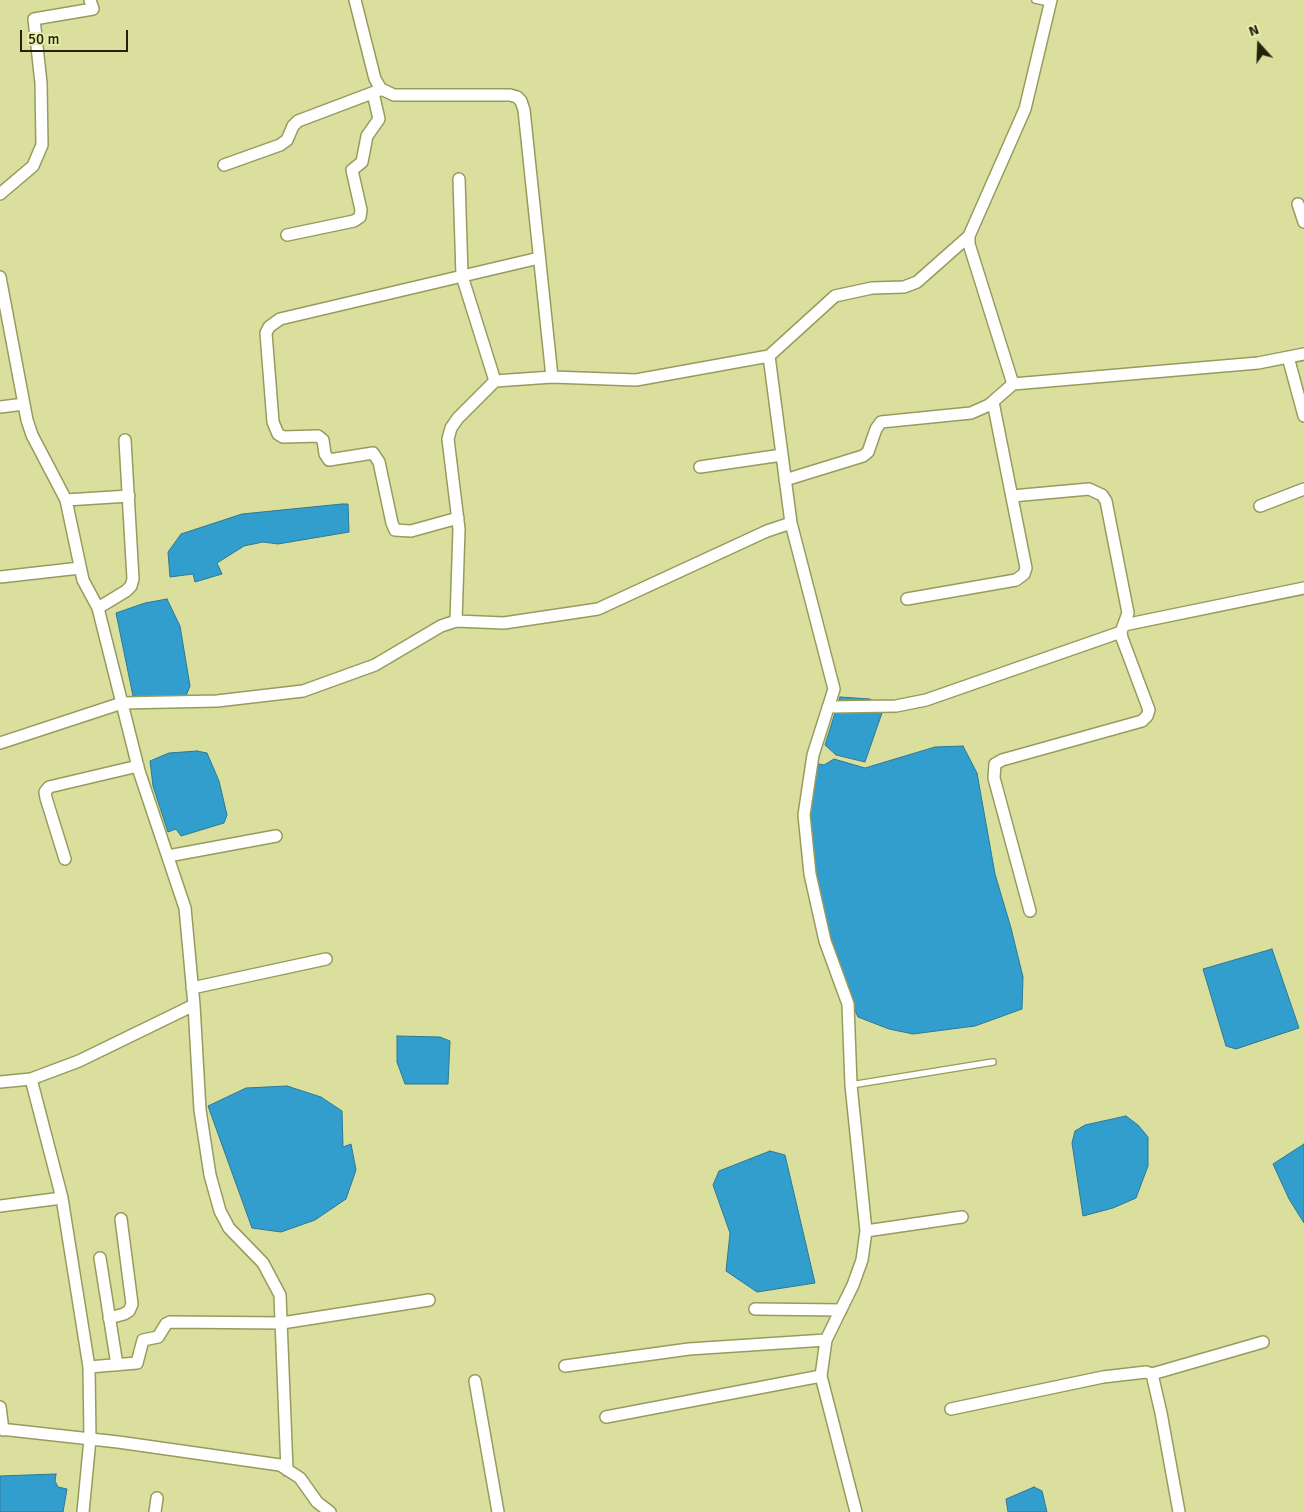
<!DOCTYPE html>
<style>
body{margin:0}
#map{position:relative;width:1304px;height:1512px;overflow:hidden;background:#dadf9e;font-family:Signika,sans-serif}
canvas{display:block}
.north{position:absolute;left:1234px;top:20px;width:50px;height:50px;-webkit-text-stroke:4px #e7ecab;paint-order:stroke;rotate:340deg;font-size:14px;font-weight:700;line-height:20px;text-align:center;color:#22240a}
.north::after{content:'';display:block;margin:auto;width:18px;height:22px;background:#22240a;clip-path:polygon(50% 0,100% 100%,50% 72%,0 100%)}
.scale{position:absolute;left:20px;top:30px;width:108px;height:22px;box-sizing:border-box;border:2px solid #22240a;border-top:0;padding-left:6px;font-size:15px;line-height:18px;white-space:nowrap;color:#22240a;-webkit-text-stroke:4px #e7ecab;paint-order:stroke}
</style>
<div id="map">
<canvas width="1304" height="1512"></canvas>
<div class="north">N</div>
<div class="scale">50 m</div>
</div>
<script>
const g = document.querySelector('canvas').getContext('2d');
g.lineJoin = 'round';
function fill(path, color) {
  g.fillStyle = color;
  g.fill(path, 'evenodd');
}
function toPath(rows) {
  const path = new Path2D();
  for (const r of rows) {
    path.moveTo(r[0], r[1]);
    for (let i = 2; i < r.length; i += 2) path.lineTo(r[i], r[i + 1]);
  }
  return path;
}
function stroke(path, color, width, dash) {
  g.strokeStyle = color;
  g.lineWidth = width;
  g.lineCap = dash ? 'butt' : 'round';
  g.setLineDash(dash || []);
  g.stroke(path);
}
const water = toPath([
 [342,504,348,504,349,532,278,544,263,542,244,546,217,563,222,574,195,582,193,574,170,577,168,552,181,534,242,514,342,504],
 [167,599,180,626,190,686,184,701,133,696,116,613,145,603,167,599],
 [840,697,870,699,883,710,865,762,836,755,825,745,840,697],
 [963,746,977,773,995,874,1011,928,1023,977,1022,1009,975,1026,913,1034,889,1029,858,1017,833,964,804,815,819,764,824,765,834,759,865,768,935,747,963,746],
 [197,751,207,753,219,781,227,815,224,823,181,836,176,829,168,832,153,786,150,761,169,753,197,751],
 [1272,949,1299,1028,1236,1049,1226,1046,1203,969,1272,949],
 [397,1036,440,1037,450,1041,448,1084,405,1084,397,1062,397,1036],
 [287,1086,321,1097,342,1111,343,1147,351,1144,356,1170,346,1199,315,1220,281,1232,252,1228,208,1106,246,1088,287,1086],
 [1126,1116,1138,1125,1148,1137,1148,1166,1136,1198,1113,1208,1083,1216,1072,1143,1075,1131,1085,1125,1126,1116],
 [1304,1144,1304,1223,1289,1199,1273,1164,1304,1144],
 [770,1151,785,1155,815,1283,757,1292,726,1271,730,1233,713,1185,719,1171,770,1151],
 [56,1474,55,1481,58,1487,67,1489,63,1512,0,1512,0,1476,56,1474],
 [1034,1487,1042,1491,1047,1512,1008,1512,1006,1499,1034,1487]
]);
fill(water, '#329ece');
stroke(water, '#2d7993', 1);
const service = toPath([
 [1035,0,1050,3],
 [851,1085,993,1062]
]);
const minor = toPath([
 [355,0,375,79,381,89,394,95,510,95,517,97,521,101,524,110,552,377],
 [224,165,280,145,287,140,293,126,298,121,380,90],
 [459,179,462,276,495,381],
 [0,194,33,166,42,145,41,83,34,19,93,9,90,0],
 [1298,204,1304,222],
 [287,235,354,221,360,217,361,210,352,170,362,162,367,136,379,119,373,93],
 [0,277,27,420,32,435,66,500,83,580,98,608,139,771,185,908,194,1005,200,1110,210,1175,220,1211,229,1228,263,1263,280,1295,287,1470],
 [769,356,791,523,834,689,813,755,804,815,810,874,825,941,848,1004,851,1085,866,1231,862,1260,853,1285,826,1340,821,1376,856,1512],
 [1288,357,1304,416],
 [1013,384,969,244,969,236,1025,109,1051,0],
 [0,407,24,404],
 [700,467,782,455],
 [785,480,863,456,868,452,876,429,881,422,971,413,989,405,1013,384,1258,363,1304,354],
 [1012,496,1089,489,1102,495,1106,501,1128,613,1121,632,1122,638,1149,710,1147,716,1142,721,1002,760,995,764,994,778,1030,911],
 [66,500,129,496],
 [1260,506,1304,489],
 [458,518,411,531,395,530,392,523,379,462,373,453,329,460,325,454,323,440,318,436,283,437,278,434,273,422,266,333,269,327,280,319,539,258],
 [0,577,80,568],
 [907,599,1016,580,1024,574,1026,568,993,402],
 [98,608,126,591,131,586,133,579,125,440],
 [456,621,459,529,448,439,451,428,458,418,495,381,552,377,636,380,769,356,835,296,872,288,904,287,917,282,969,236],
 [1124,625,1304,588],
 [828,707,896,706,926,700,1121,632],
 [0,743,122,703,217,701,303,691,375,665,441,626,456,621,504,623,598,609,767,531,791,523],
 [168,856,276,836],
 [65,859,46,798,45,792,49,787,138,766],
 [192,988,326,959],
 [31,1079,62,1198,89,1367,90,1439,83,1512],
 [0,1082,31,1079,79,1061,194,1005],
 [0,1206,62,1198],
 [866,1231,962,1217],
 [100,1258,117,1365],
 [755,1309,841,1310],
 [109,1318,124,1314,129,1311,132,1304,121,1219],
 [565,1366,689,1349,826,1340],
 [89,1367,137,1363,143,1340,158,1337,166,1324,170,1322,282,1323,429,1300],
 [1152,1374,1263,1342],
 [475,1381,498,1512],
 [0,1407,3,1430],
 [951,1409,1103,1377,1146,1372,1152,1374,1161,1413,1179,1512],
 [606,1417,821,1376],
 [0,1429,118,1442,280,1465,300,1478,317,1502,330,1512],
 [155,1512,157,1498]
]);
stroke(service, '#979b5d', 8);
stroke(minor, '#979b5d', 14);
stroke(service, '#fff', 5.5);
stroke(minor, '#fff', 11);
</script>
